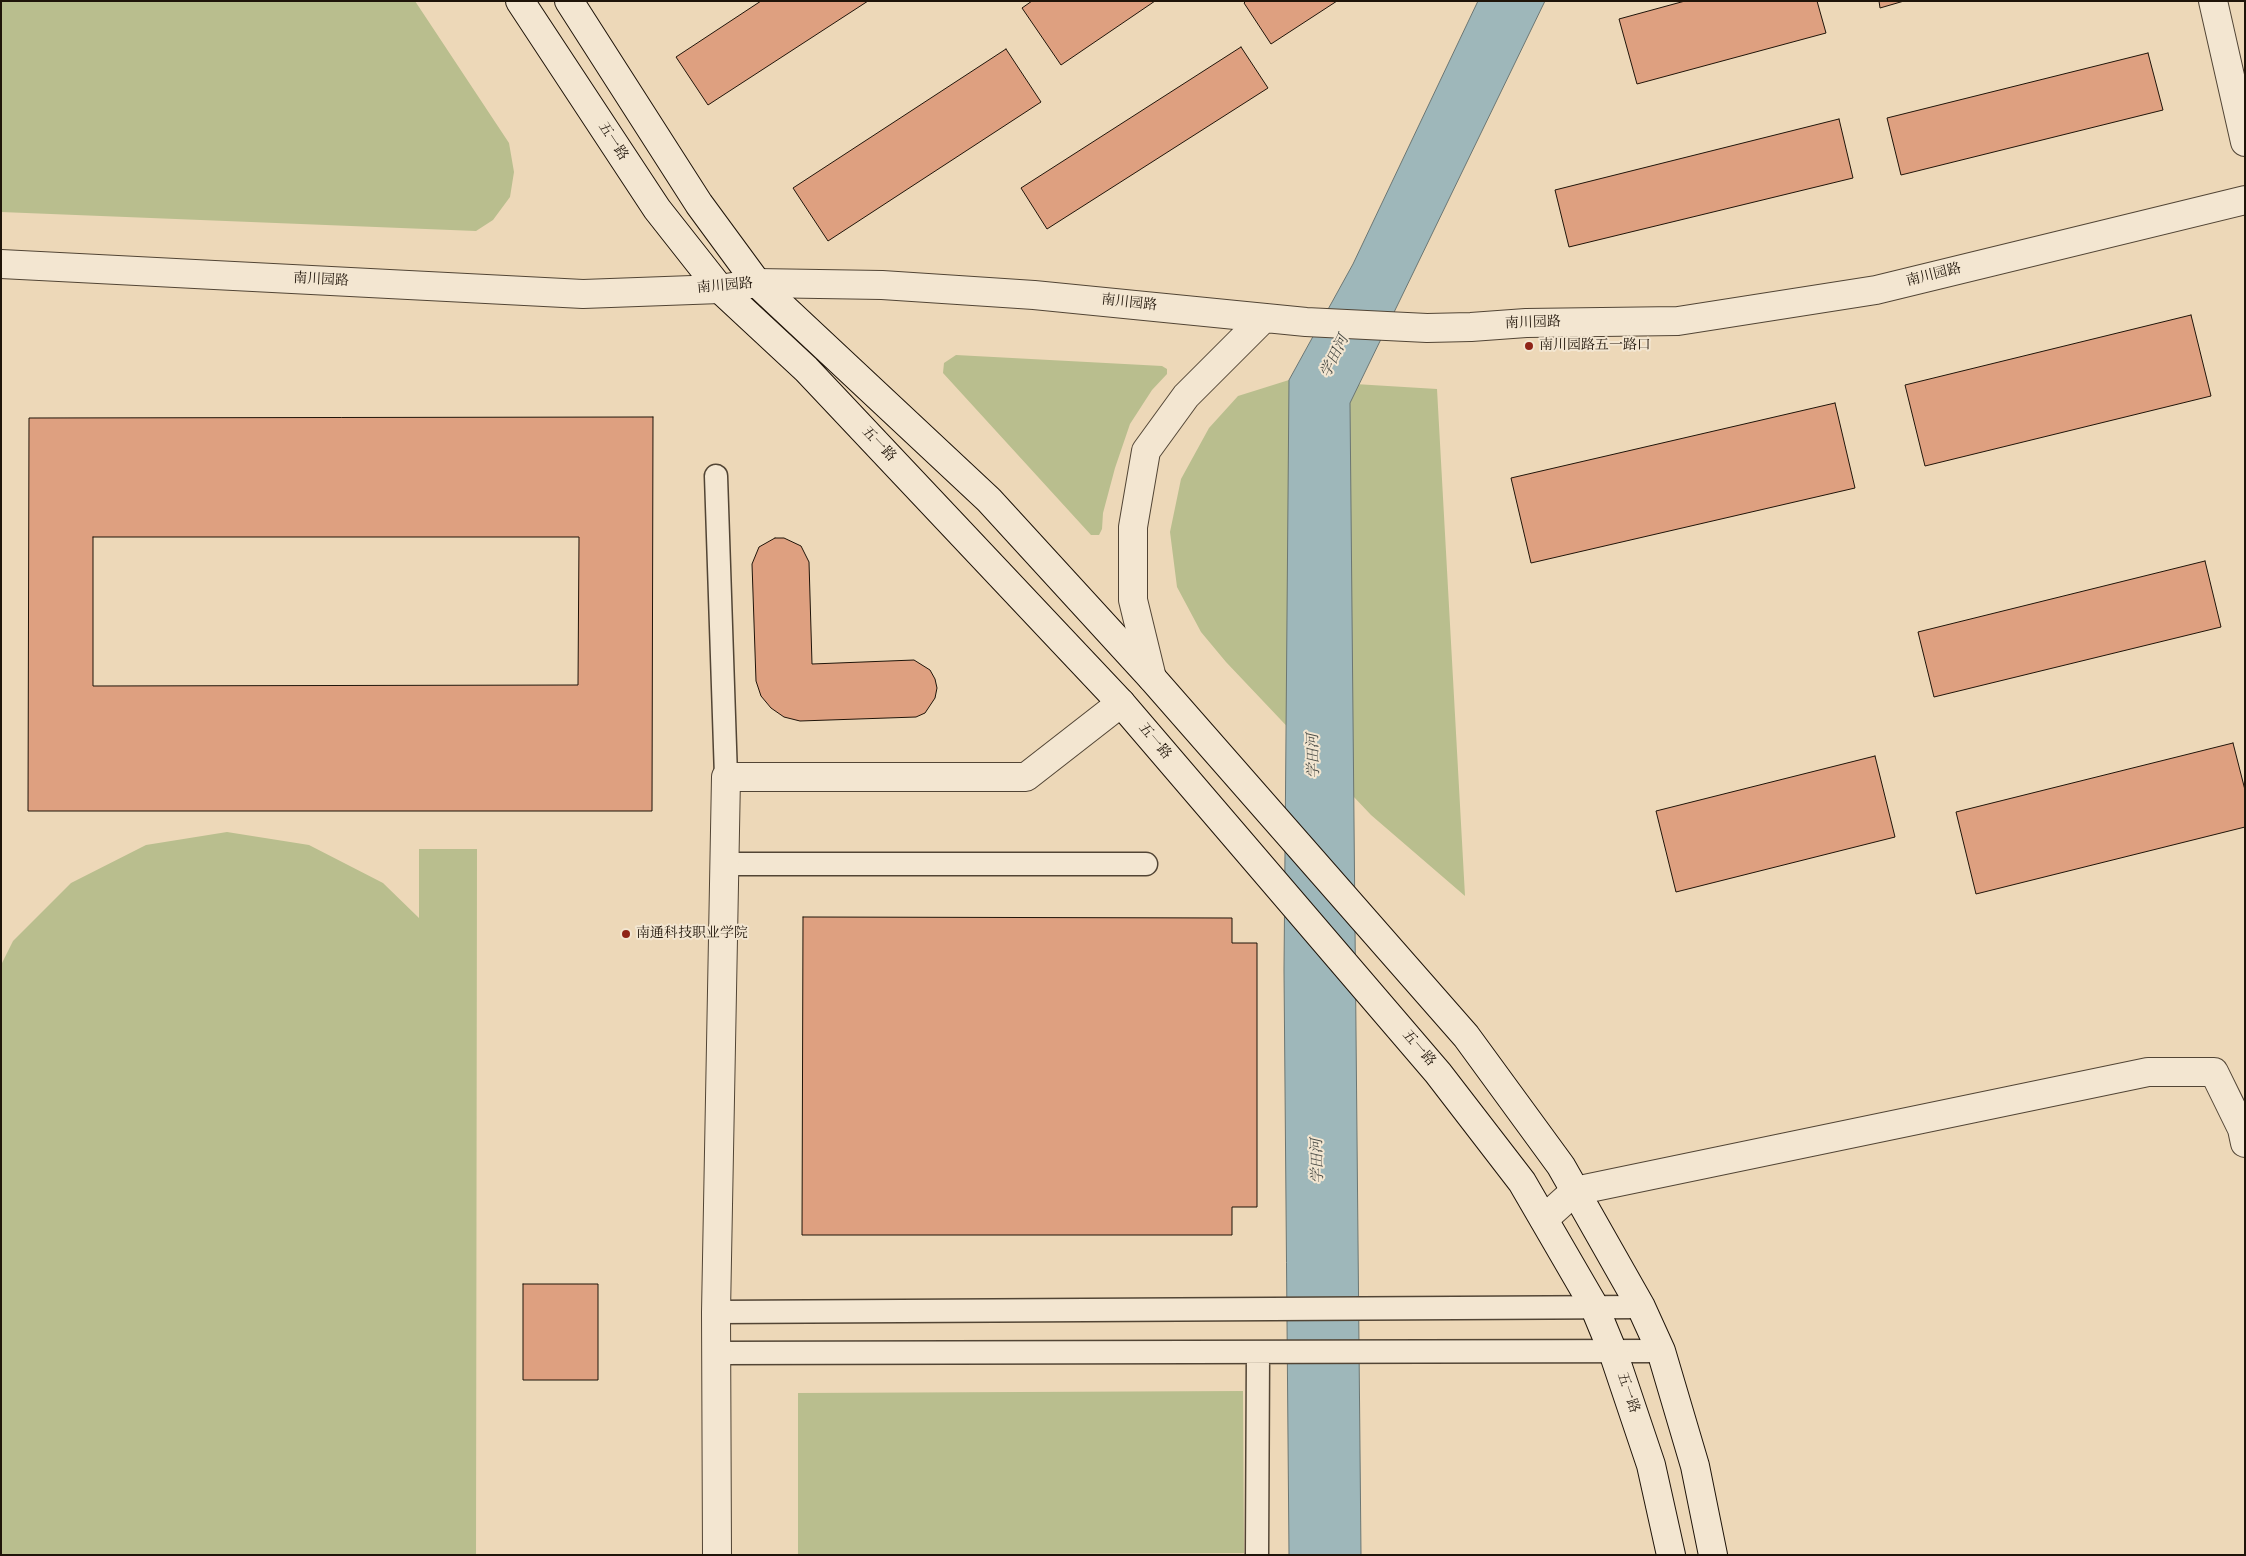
<!DOCTYPE html>
<meta charset="utf-8">
<style>
body{margin:0}
#map{position:relative;width:2246px;height:1556px;overflow:hidden;background:#edd8b8;font-family:Vollkorn,serif}
canvas{display:block}
.frame{position:absolute;inset:0;border:2px solid #1f1409;pointer-events:none}
</style>
<div id="map">
<canvas width="2246" height="1556"></canvas>
<div class="frame"></div>
</div>
<script>
const g = document.querySelector('canvas').getContext('2d');
g.lineJoin = 'round';
function fill(path, color) {
  g.fillStyle = color;
  g.fill(path, 'evenodd');
}
function toPath(rows) {
  const path = new Path2D();
  for (const r of rows) {
    path.moveTo(r[0], r[1]);
    for (let i = 2; i < r.length; i += 2) path.lineTo(r[i], r[i + 1]);
  }
  return path;
}
function stroke(path, color, width, dash) {
  g.strokeStyle = color;
  g.lineWidth = width;
  g.lineCap = dash ? 'butt' : 'round';
  g.setLineDash(dash || []);
  g.stroke(path);
}
function write(font, color, halo, rows, align = 'center') {
  g.font = font + ' Vollkorn,"Noto Serif SC",serif';
  g.lineWidth = 4;
  g.setLineDash([]);
  g.textBaseline = 'middle';
  g.strokeStyle = halo;
  g.fillStyle = color;
  for (const [text, x, y, turn = 0] of rows) {
    g.save();
    g.translate(x, y);
    g.rotate((+turn || 0) * Math.PI / 180);
    g.textAlign = isNaN(turn) ? turn : align;
    if (halo) g.strokeText(text, 0, 0);
    g.fillText(text, 0, 0);
    g.restore();
  }
}
fill(toPath([
 [1,1,415,1,509,143,514,172,510,197,493,220,476,231,1,212],
 [956,355,1162,366,1167,369,1167,374,1152,390,1130,424,1115,468,1103,513,1102,529,1099,535,1091,535,943,373,944,363],
 [1289,380,1437,389,1465,896,1371,815,1226,662,1201,632,1177,587,1170,532,1181,479,1209,428,1238,396],
 [227,832,309,845,383,883,419,918,419,849,477,849,476,1555,1,1555,1,965,13,941,71,883,146,845],
 [1243,1391,1244,1553,798,1555,798,1393]
]), '#b9be8e');
const water = toPath([
 [1478,1,1545,1,1350,403,1361,1555,1289,1555,1284,970,1289,380,1353,264,1478,1]
]);
fill(water, '#9eb7ba');
stroke(water, '#6b7673', 1);
const building = toPath([
 [761,1,868,1,708,105,676,57,761,1],
 [1032,1,1155,1,1061,65,1022,8,1032,1],
 [1246,1,1337,1,1271,44,1244,3,1246,1],
 [1685,1,1817,1,1826,33,1637,84,1619,19,1685,1],
 [1879,1,1904,1,1880,8,1879,1],
 [1241,47,1268,88,1047,229,1021,188,1241,47],
 [1006,49,1041,102,828,241,793,188,1006,49],
 [2148,53,2163,110,1901,175,1887,118,2148,53],
 [1839,119,1853,178,1569,247,1555,190,1839,119],
 [2191,315,2211,396,1925,466,1905,385,2191,315],
 [1835,403,1855,488,1531,563,1511,478,1835,403],
 [653,417,652,811,28,811,29,418,653,417],
 [93,537,579,537,578,685,93,686,93,537],
 [775,538,784,538,801,546,809,562,812,664,914,660,930,670,935,679,937,688,935,698,925,713,916,717,800,721,784,717,771,708,761,696,756,681,752,564,759,547,775,538],
 [2205,561,2221,627,1934,697,1918,632,2205,561],
 [2233,743,2245,790,2245,827,1976,894,1956,812,2233,743],
 [1875,756,1895,837,1676,892,1656,811,1875,756],
 [803,917,1232,918,1232,943,1257,943,1257,1207,1232,1207,1232,1235,802,1235,803,917],
 [523,1284,598,1284,598,1380,523,1380,523,1284]
]);
fill(building, '#dea080');
stroke(building, '#1f1409', 1);
const service = toPath([
 [716,476,726,777],
 [725,864,1146,864],
 [716,1312,1641,1307],
 [716,1353,1661,1351],
 [1257,1555,1258,1353]
]);
const minor = toPath([
 [2213,1,2245,142],
 [1544,1219,1575,1191,2148,1072,2214,1072,2242,1129,2245,1143],
 [717,1555,716,1312,726,777,1026,777,1121,703]
]);
const tertiary = toPath([
 [1,264,583,294,720,289,757,283,882,285,1034,295,1306,322,1427,328,1471,327,1526,323,1678,321,1876,290,2245,200],
 [1152,678,1133,600,1133,527,1146,451,1186,396,1264,318]
]);
const secondary = toPath([
 [520,1,657,209,720,289,806,369,1121,703,1438,1073,1522,1182,1594,1306,1613,1352,1651,1465,1671,1555],
 [569,1,699,204,757,283,989,500,1152,678,1466,1036,1561,1166,1641,1307,1661,1351,1695,1466,1713,1555]
]);
stroke(service, '#524535', 25);
stroke(minor, '#524535', 30);
stroke(tertiary, '#524535', 30);
stroke(secondary, '#1f1409', 30);
stroke(service, '#f3e6d1', 22);
stroke(minor, '#f3e6d1', 28);
stroke(tertiary, '#f3e6d1', 28);
stroke(secondary, '#f3e6d1', 28);
for (const [x, y, r, color] of [
 [1529,346,5,"#8f2418"],
 [626,934,5,"#8f2418"]
]) {
  const dot = new Path2D();
  dot.arc(x, y, r, 0, 2 * Math.PI);
  g.fillStyle = color;
  g.fill(dot);
  stroke(dot, '#f3e6d1', 2);
}
write('14px', '#1f1409', '#f3e6d1', [
 ["五一路",612,142,57],
 ["南川园路",1934,276,-14],
 ["南川园路",321,281,3],
 ["南川园路",725,287,-5],
 ["南川园路",1129,304,6],
 ["南川园路",1533,324,-2],
 ["五一路",878,445,46],
 ["五一路",1154,742,50],
 ["五一路",1418,1049,49],
 ["五一路",1627,1393,71]
]);
write('14px', '#1f1409', '#f3e6d1', [
 ["南川园路五一路口",1539,346],
 ["南通科技职业学院",636,934]
], 'left');
write('italic 15px', '#4b4d47', '#f3e6d1', [
 ["学田河",1336,357,-64],
 ["学田河",1315,756,-91],
 ["学田河",1319,1161,-91]
]);
</script>
